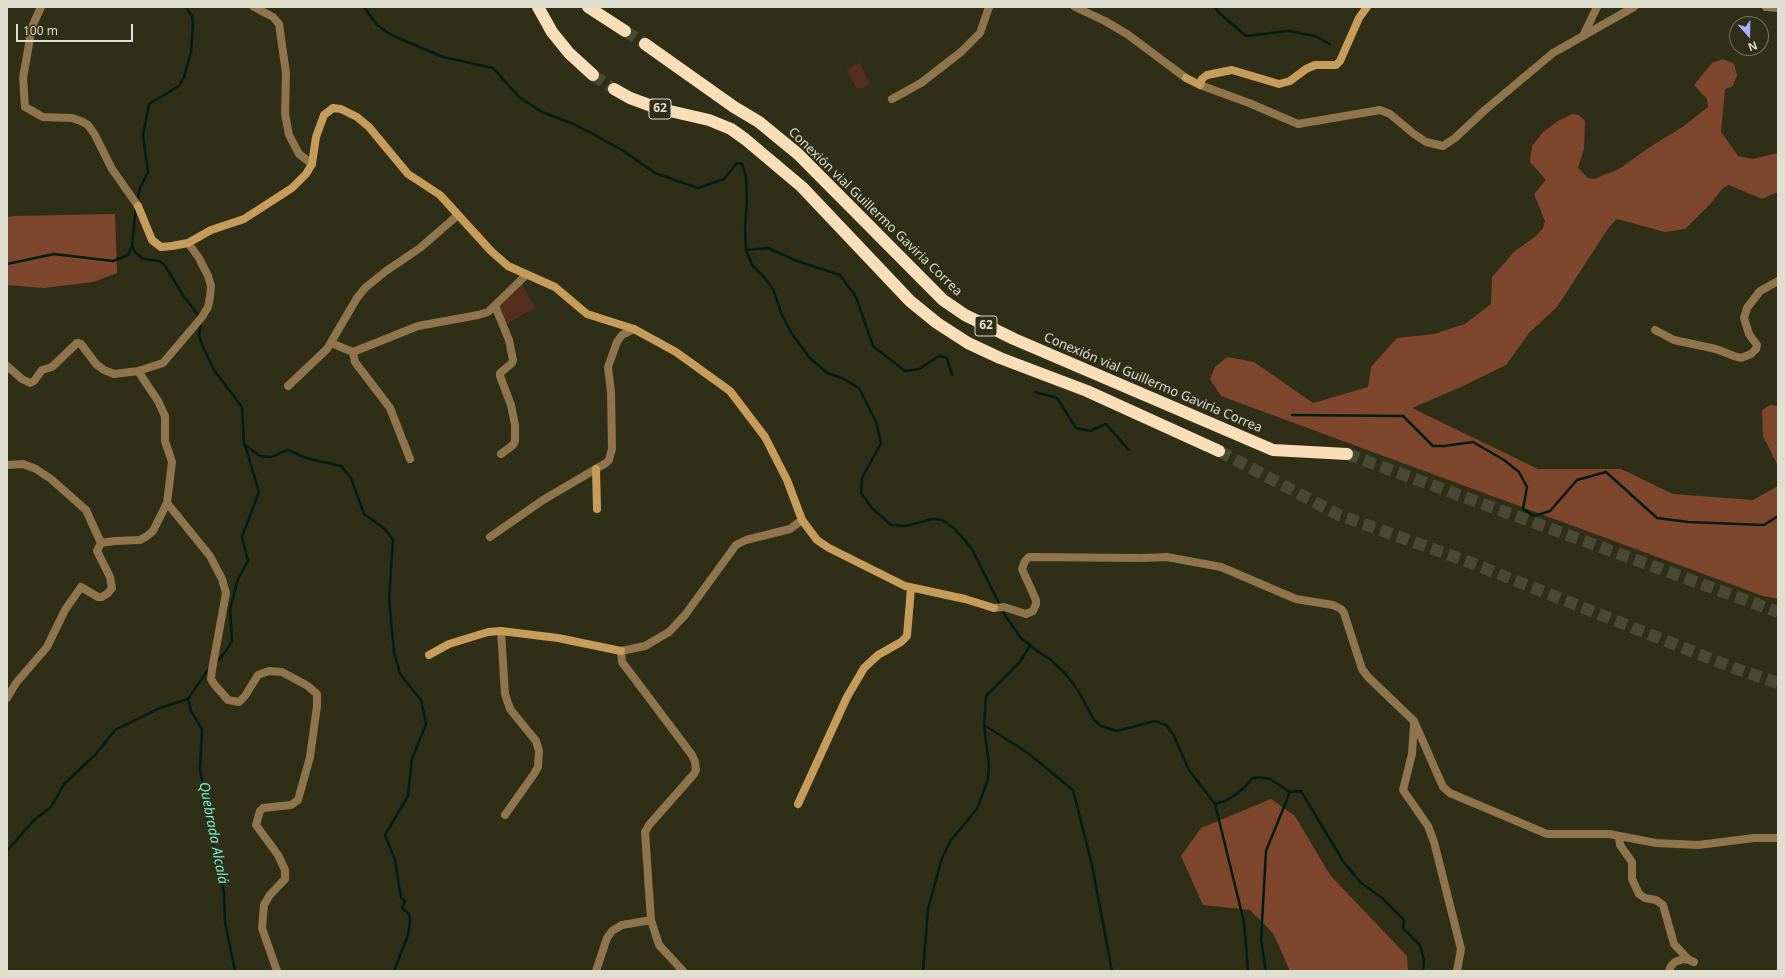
<!DOCTYPE html>
<meta charset="utf-8">
<style>
body{margin:0}
#map{position:relative;width:1785px;height:978px;overflow:hidden;background:#2f2f18;font-family:"Noto Sans",sans-serif}
canvas{display:block}
.frame{position:absolute;inset:0;border:8px solid #dedfd1;pointer-events:none}
.north{position:absolute;left:1729px;top:16px;width:40px;height:40px;box-sizing:border-box;background:#2f2f18;border:1px solid #757562;border-radius:50%;rotate:160deg;font-size:11px;font-weight:700;line-height:16px;text-align:center;color:#dedfd1}
.north::after{content:'';display:block;margin:auto;width:14px;height:18px;background:#a1b2fd;clip-path:polygon(50% 0,100% 100%,50% 72%,0 100%)}
.scale{position:absolute;left:16px;top:24px;width:117px;height:18px;box-sizing:border-box;border:2px solid #dedfd1;border-top:0;padding-left:5px;font-size:12px;line-height:14px;white-space:nowrap;color:#dedfd1;-webkit-text-stroke:3px #2f2f18;paint-order:stroke}
</style>
<div id="map">
<canvas width="1785" height="978"></canvas>
<div class="frame"></div>
<div class="north">N</div>
<div class="scale">100 m</div>
</div>
<script>
const g = document.querySelector('canvas').getContext('2d');
g.lineJoin = 'round';
function fill(path, color) {
  g.fillStyle = color;
  g.fill(path, 'evenodd');
}
function toPath(rows) {
  const path = new Path2D();
  for (const r of rows) {
    path.moveTo(r[0], r[1]);
    for (let i = 2; i < r.length; i += 2) path.lineTo(r[i], r[i + 1]);
  }
  return path;
}
function stroke(path, color, width, dash) {
  g.strokeStyle = color;
  g.lineWidth = width;
  g.lineCap = dash ? 'butt' : 'round';
  g.setLineDash(dash || []);
  g.stroke(path);
}
function write(font, color, halo, rows, align = 'center') {
  g.font = font + ' "Noto Sans",sans-serif';
  g.lineWidth = 3.5;
  g.setLineDash([]);
  g.textBaseline = 'middle';
  g.strokeStyle = halo;
  g.fillStyle = color;
  for (const [text, x, y, turn = 0] of rows) {
    g.save();
    g.translate(x, y);
    g.rotate((+turn || 0) * Math.PI / 180);
    g.textAlign = isNaN(turn) ? turn : align;
    if (halo) g.strokeText(text, 0, 0);
    g.fillText(text, 0, 0);
    g.restore();
  }
}
fill(toPath([
 [860,63,870,85,863,88,856,88,847,69],
 [522,284,535,308,506,324,498,307]
]), '#562e1d');
fill(toPath([
 [1723,59,1734,64,1737,75,1733,86,1725,89,1721,132,1738,156,1753,159,1778,153,1778,192,1762,199,1729,185,1723,188,1711,203,1685,229,1665,232,1617,219,1609,227,1557,307,1529,333,1506,365,1463,386,1412,408,1538,469,1621,469,1673,494,1753,500,1778,486,1778,599,1763,596,1221,396,1210,379,1215,367,1227,357,1254,362,1313,403,1368,387,1371,367,1397,338,1434,334,1465,324,1491,304,1492,277,1515,251,1536,236,1543,228,1545,221,1534,194,1546,180,1530,162,1532,146,1543,132,1558,121,1572,114,1579,115,1585,121,1584,149,1578,168,1588,178,1594,179,1619,169,1650,147,1684,126,1708,107,1707,99,1694,85,1712,63],
 [115,214,117,273,93,282,44,288,7,285,7,217,15,216],
 [1770,405,1778,406,1778,466,1763,436,1762,410],
 [1271,799,1295,816,1330,875,1407,956,1408,971,1290,971,1273,933,1250,910,1203,905,1181,856,1201,828]
]), '#7f462e');
stroke(toPath([
 [364,7,377,25,391,35,443,57,493,68,519,97,542,112,571,123,591,133,622,150,655,173,698,188,724,179,737,163,742,164,746,176,747,200,745,228,746,250,752,265,763,276,773,289,782,315,792,334,809,357,827,373,842,378,859,388,876,422,881,443,862,478,861,493,872,508,891,525,905,526,933,519,942,520,954,528,972,549,1006,617,1021,638,1037,651,1051,660,1065,673,1079,692,1094,720,1101,726,1117,731,1155,721,1166,725,1173,734,1189,770,1215,804,1225,801,1235,795,1245,787,1252,779,1259,777,1270,779,1290,792,1301,791,1343,861,1360,882,1382,898,1404,920,1403,928,1420,945,1424,960,1423,971],
 [1215,7,1218,12,1246,36,1288,31,1315,36,1330,44],
 [137,201,140,188,148,172,143,135,149,104,179,86,184,77,191,52,193,24,192,16,186,7],
 [136,206,132,246,135,252,143,259,160,261,166,267,184,297,200,317],
 [746,250,768,248,797,261,840,275,856,297,873,346,905,371,919,369,939,356,947,358,952,375],
 [7,264,54,254,113,261,128,255,132,246],
 [201,322,199,336,204,349,214,370,242,407,244,444,260,456,271,457,288,450,306,458,341,466,351,478,364,514,385,529,393,540,389,599,394,652,400,674,421,700,426,724,412,759,408,796,385,835,395,860,401,898,405,901,402,908,409,914,410,920,408,935,394,971],
 [1035,392,1057,398,1076,428,1090,431,1106,424,1129,450],
 [1292,415,1403,416,1433,446,1444,446,1473,442,1504,460,1519,472,1527,487,1523,509,1534,516,1550,511,1577,480,1606,472,1657,518,1688,522,1764,525,1778,516],
 [218,661,228,648,232,641,230,609,238,579,248,561,242,537,259,492,245,445],
 [188,699,191,711,202,729,200,769,211,836,224,892,225,922,235,971],
 [984,725,1028,753,1073,790,1092,865,1112,971],
 [1215,804,1244,922,1248,971],
 [7,851,33,821,51,807,64,784,96,754,115,730,160,708,188,699,210,667],
 [923,971,928,909,942,858,951,840,977,809,988,779,989,765,984,725,986,696,1019,663,1030,646],
 [1266,971,1261,940,1266,851,1290,792]
]), '#031c16', 2.5);
stroke(toPath([
 [625,31,645,44],
 [593,75,614,89],
 [1219,451,1339,515,1469,562,1734,668,1778,683],
 [1347,454,1778,612]
]), '#494934', 12, [12, 6]);
stroke(toPath([
 [41,7,32,27,23,78,25,107,43,117,72,118,81,121,88,125,95,135,112,169,138,206],
 [254,7,273,17,279,24,286,73,285,114,289,135,299,154,312,164],
 [1075,7,1105,21,1127,34,1186,78],
 [1766,7,1778,8],
 [1583,36,1597,7],
 [1200,85,1249,103,1298,124,1380,110,1390,114,1414,134,1426,142,1443,146,1455,138,1485,110,1553,53,1634,7],
 [892,99,921,83,961,52,980,33,989,7],
 [495,306,509,340,513,360,512,363,500,373,500,376,511,405,515,425,515,441,513,445,501,454],
 [1655,330,1674,340,1716,349,1734,356,1741,358,1751,354,1756,349,1757,345,1749,334,1744,318,1747,308,1760,291,1778,281],
 [331,343,353,352,355,362,390,408,410,459],
 [353,352,418,326,478,315,488,312,526,275],
 [7,366,22,379,30,383,34,381,42,370,52,367,77,343,81,344,96,364,104,370,114,374,138,371,163,363,202,317,208,307,210,297,211,286,208,276,199,258,188,243],
 [288,386,327,349,357,298,365,288,386,271,420,248,458,215],
 [7,465,23,464,36,469,51,479,86,510,101,543],
 [167,503,210,556,222,579,226,593,212,670,211,679,214,684,228,700,239,702,245,696,258,675,269,671,282,672,308,686,317,694,317,706,310,757,298,800,291,805,263,808,260,811,256,825,278,855,285,870,285,879,269,896,264,905,262,928,277,971],
 [490,537,543,500,606,463,609,460,612,449,611,392,608,367,617,342,622,335,634,329],
 [994,608,1004,607,1026,614,1033,611,1036,604,1036,600,1022,569,1025,561,1029,557,1141,558,1167,557,1221,567,1296,599,1333,605,1341,609,1344,613,1362,669,1368,677,1414,721,1443,787,1450,793,1547,834,1609,834,1656,843,1698,845,1754,838,1778,838],
 [501,631,505,694,510,709,536,741,539,751,538,767,534,774,505,815],
 [7,698,16,683,47,647,65,610,81,587,98,597,102,597,108,593,112,588,110,577,97,551,101,543,115,541,140,540,147,536,153,531,167,503,172,462,165,441,165,416,158,401,138,371],
 [1414,724,1412,754,1403,790,1428,826,1434,842,1461,949,1457,971],
 [1619,836,1620,845,1632,862,1632,879,1639,894,1645,898,1656,900,1663,905,1674,944,1689,960,1694,962],
 [596,971,607,938,612,931,622,925,651,920],
 [683,971,659,945,651,920,645,832,649,825,694,774,696,770,695,762,692,755,622,662,621,651,645,646,669,632,685,615,736,545,746,540,790,529,802,520],
 [1669,971,1671,966,1675,962,1683,959,1689,960]
]), '#8f744c', 8);
stroke(toPath([
 [1186,78,1200,85,1202,79,1207,75,1232,70,1279,84,1290,81,1306,69,1315,65,1336,65,1340,61,1359,18,1367,7],
 [138,206,152,240,161,247,172,246,188,243,211,230,244,219,292,188,306,174,312,164,316,137,324,115,333,108,341,109,357,117,369,127,408,174,440,195,491,251,508,266,555,287,587,314,634,329,676,352,730,391,765,437,787,480,802,520,817,540,829,548,905,586,965,599,994,608],
 [596,469,597,509],
 [429,655,449,644,488,632,501,631,558,638,621,651],
 [798,804,847,697,864,668,878,655,901,642,907,636,911,588]
]), '#c79b59', 8);
stroke(toPath([
 [538,7,552,32,569,53,593,75],
 [588,7,625,31],
 [645,44,734,107,759,122,798,154,943,300,965,315,1014,339,1273,450,1347,454],
 [614,89,630,98,657,108,709,120,731,129,745,139,802,187,910,301,937,323,968,343,1000,358,1087,391,1219,451]
]), '#f9deb8', 12);
for (const [x, y, w] of [
 [660,109,22],
 [986,326,22]
]) {
  const box = new Path2D();
  box.roundRect(x - w / 2, y - 10, w, 20, 3);
  g.fillStyle = '#2f2f18';
  g.fill(box);
  stroke(box, '#dedfd1', 1);
}
write('bold 12px', '#dedfd1', null, [
 ["62",660,109],
 ["62",986,326]
]);
write('13px', '#dedfd1', '#2f2f18', [
 ["Conexión vial Guillermo Gaviria Correa",875,212,44],
 ["Conexión vial Guillermo Gaviria Correa",1153,383,23]
]);
write('italic 14px', '#76ecce', '#2f2f18', [
 ["Quebrada Alcalá",213,833,79]
]);
</script>
